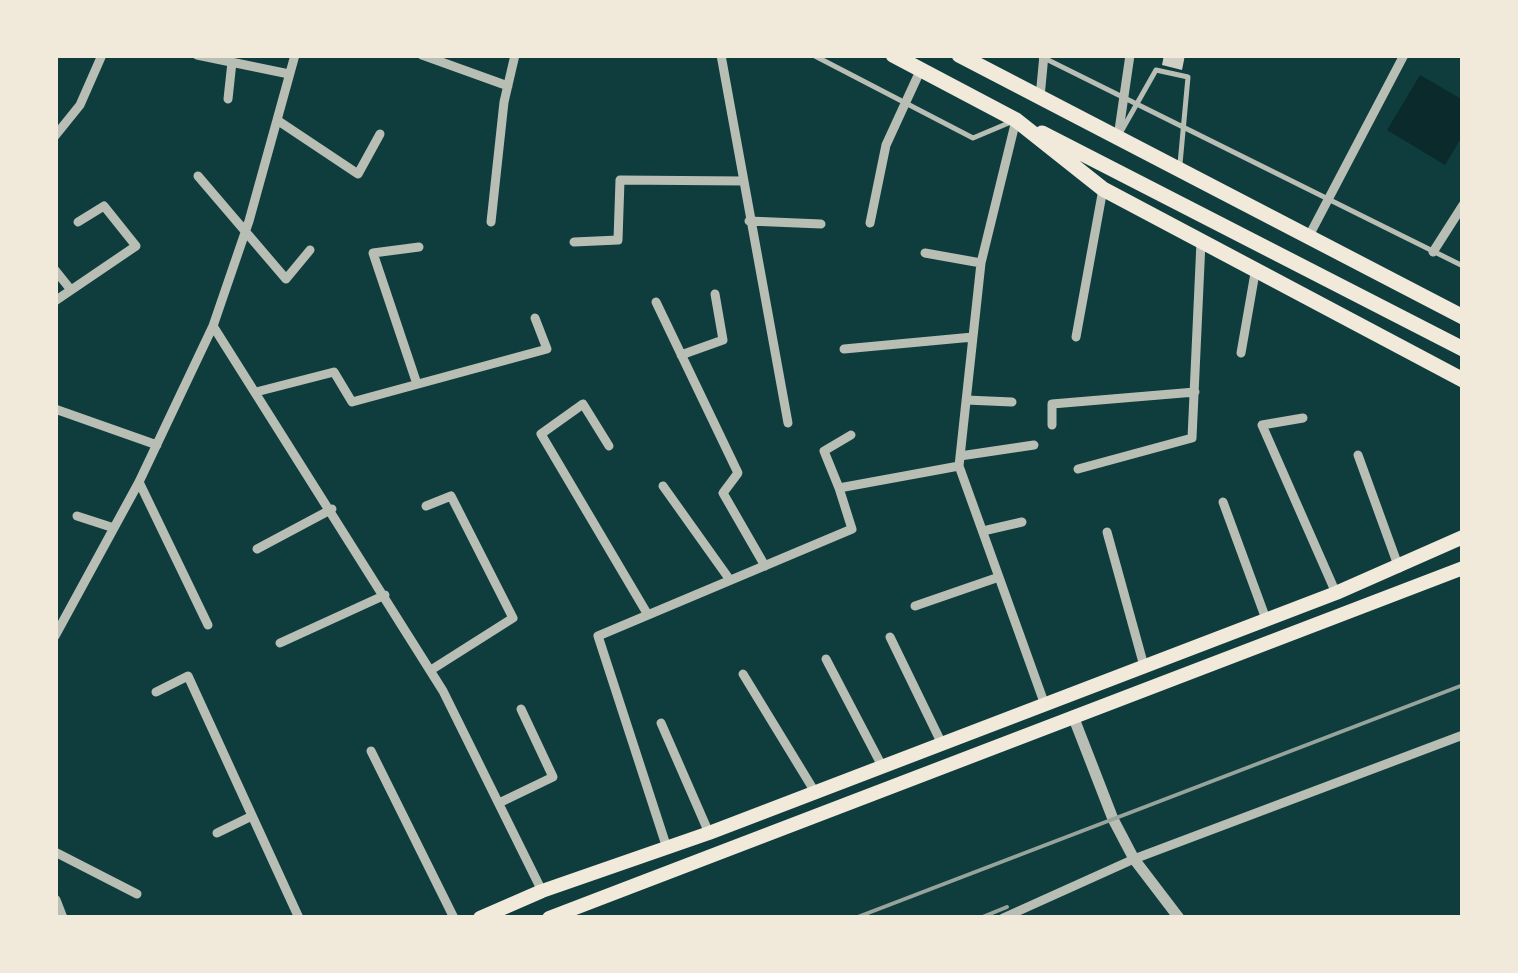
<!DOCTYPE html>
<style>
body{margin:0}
#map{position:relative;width:1518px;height:973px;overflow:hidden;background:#0f3d3e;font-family:"PT Sans",sans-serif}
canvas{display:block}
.frame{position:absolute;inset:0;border:58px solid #f1e9da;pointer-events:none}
</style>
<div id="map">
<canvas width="1518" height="973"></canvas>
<div class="frame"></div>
</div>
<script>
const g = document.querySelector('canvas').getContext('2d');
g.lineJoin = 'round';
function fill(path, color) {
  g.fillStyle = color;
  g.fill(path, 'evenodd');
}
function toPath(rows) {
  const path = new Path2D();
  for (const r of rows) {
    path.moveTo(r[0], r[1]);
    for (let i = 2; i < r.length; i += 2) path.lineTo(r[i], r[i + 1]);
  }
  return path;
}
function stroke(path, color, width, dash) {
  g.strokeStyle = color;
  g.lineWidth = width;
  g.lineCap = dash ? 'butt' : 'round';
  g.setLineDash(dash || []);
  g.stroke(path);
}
fill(toPath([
 [1420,75,1463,100,1463,135,1445,165,1387,130]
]), '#0a2a2b');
fill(toPath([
 [1164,55,1185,55,1182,70,1162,65]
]), '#cfcfc3');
stroke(toPath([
 [813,55,973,138,1011,122],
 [1038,55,1463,266],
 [1122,130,1156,70,1188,77,1180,164]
]), '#b8beb3', 5);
stroke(toPath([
 [197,55,289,74],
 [422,55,508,86],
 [721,55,788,423],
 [1040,97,1044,55],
 [228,99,232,62],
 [277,120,358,174,380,134],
 [1016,120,981,263,959,466,1045,705],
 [55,136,80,105,102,55],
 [1118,137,1130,55],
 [198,176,286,279,310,250],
 [749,221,821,224],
 [491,222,504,102,515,55],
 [870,223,886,145,921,69],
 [1310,234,1404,55],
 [574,242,618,240,620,180,743,181],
 [1433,252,1463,205],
 [925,253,981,263],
 [55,270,71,290],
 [55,301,136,246,104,206,78,222],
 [656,302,738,473,723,493,765,566],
 [213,326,443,691,542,891],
 [1076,337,1103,189],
 [844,349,973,337],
 [1241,353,1255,273],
 [681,355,723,340,715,294],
 [417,384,373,253,419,247],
 [256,392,334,372,352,402,547,349,535,318],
 [966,400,1012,402],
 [55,409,157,445],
 [1303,418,1262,425,1336,593],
 [1052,425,1052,404,1195,392],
 [609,446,583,404,541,434,648,615],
 [1358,455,1399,568],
 [960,456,1034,445],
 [1078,469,1192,438,1201,242],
 [139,482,208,625],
 [663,486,730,580],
 [839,488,824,451,851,435],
 [1223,502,1266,619],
 [426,506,451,496,513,618,431,670],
 [77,516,114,528],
 [983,531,1022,522],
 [1107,532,1144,666],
 [257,549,332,509],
 [915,606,999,577],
 [55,636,139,482,213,326,249,221,295,55],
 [890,637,942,744],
 [280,643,385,595],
 [826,659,882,766],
 [743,674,815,792],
 [156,692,188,676,299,918],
 [661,723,709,833],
 [371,751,454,918],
 [499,803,553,777,521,709],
 [217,833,252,816],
 [666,845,598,636,852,529,839,488,959,466],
 [55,852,137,894],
 [1003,918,1134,859,1463,735]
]), '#b8beb3', 9);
stroke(toPath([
 [1073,716,1113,819,1134,859,1179,918],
 [55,900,62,918]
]), '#b8beb3', 11);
stroke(toPath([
 [480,918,542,891,709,833,1336,593,1463,537],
 [549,918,1463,568]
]), '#f1e9da', 14);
stroke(toPath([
 [893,55,1016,120,1103,189,1463,380],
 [959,55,1463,317],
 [1042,133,1463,349]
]), '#f1e9da', 15);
stroke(toPath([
 [855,918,1463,685],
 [980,918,1007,907]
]), '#97a49c', 4);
</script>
